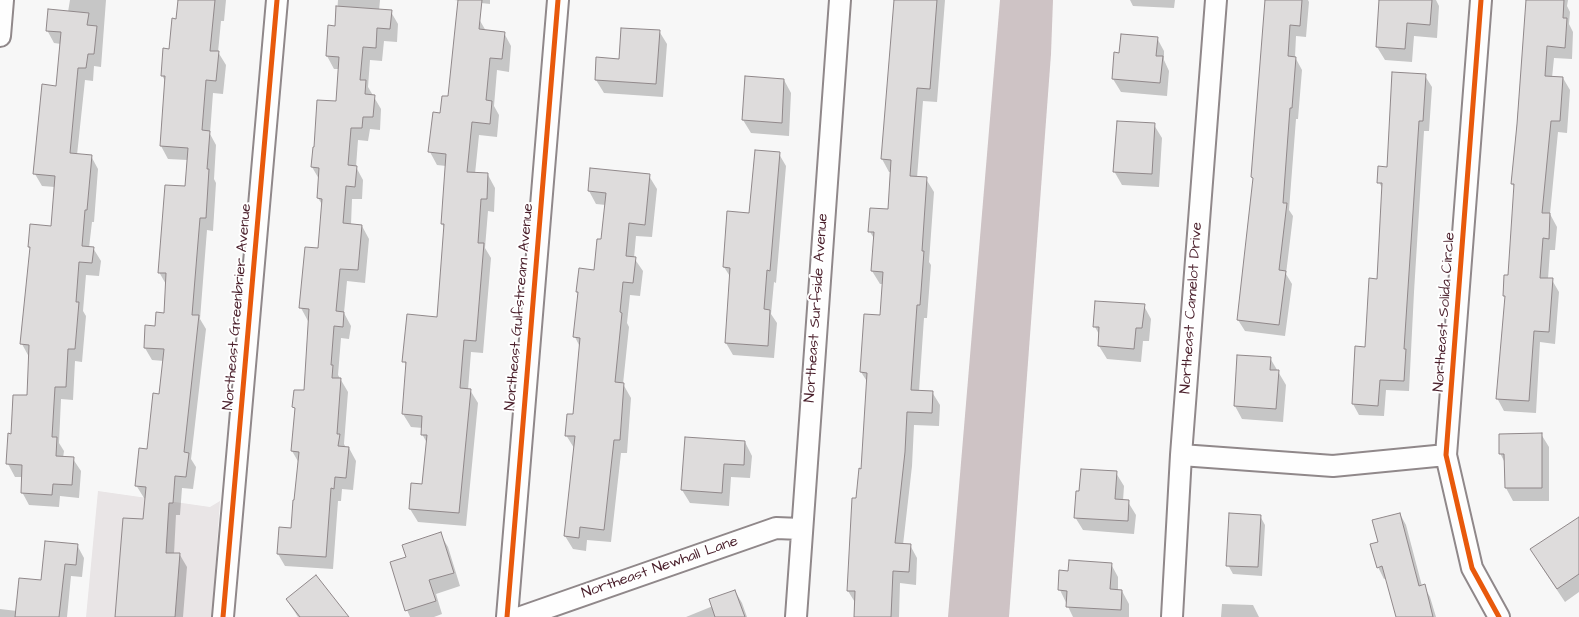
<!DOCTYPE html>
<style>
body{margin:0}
canvas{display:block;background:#f7f7f7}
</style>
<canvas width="1579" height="617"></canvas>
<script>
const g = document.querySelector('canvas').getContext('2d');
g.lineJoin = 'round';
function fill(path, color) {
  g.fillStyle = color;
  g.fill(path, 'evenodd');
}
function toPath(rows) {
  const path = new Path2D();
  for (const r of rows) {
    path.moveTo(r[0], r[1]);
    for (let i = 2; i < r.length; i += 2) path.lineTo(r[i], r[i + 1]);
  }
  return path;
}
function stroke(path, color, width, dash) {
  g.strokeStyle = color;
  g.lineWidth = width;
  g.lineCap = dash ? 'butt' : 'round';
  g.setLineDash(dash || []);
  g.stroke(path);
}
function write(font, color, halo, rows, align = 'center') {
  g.font = font + ' "Architects Daughter",sans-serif';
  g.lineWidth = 4;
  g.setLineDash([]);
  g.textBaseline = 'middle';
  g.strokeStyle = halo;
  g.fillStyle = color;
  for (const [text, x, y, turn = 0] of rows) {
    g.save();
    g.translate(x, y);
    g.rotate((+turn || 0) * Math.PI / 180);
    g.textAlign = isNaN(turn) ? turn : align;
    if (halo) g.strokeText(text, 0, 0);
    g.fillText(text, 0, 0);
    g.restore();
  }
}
fill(toPath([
 [98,491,210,507,220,501,212,617,86,617]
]), '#e9e5e6');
fill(toPath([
 [1000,0,1053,0,1051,54,1009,617,948,617]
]), '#cec3c5');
fill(toPath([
 [70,0,106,0,101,67,94,66,93,81,85,80,77,155,91,156,98,169,94,222,92,222,89,248,93,248,101,261,99,276,86,275,83,311,86,316,82,362,75,361,73,400,61,399,59,443,64,451,63,458,73,459,81,471,79,498,60,496,59,507,29,505,22,492,23,477,15,477,8,464,12,435,28,397,29,357,22,344,31,250,29,247,52,227,55,187,42,186,35,174,57,87,61,44,54,43,47,30,68,12],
 [177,0,226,0,224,21,221,21,218,52,226,65,223,94,213,93,210,134,216,145,214,179,216,183,213,231,207,230,200,319,206,329,191,459,196,467,193,489,182,488,180,515,176,515,174,554,180,555,187,567,183,617,116,617,144,521,146,499,144,498,136,485,148,450,160,395,164,361,152,360,145,348,165,314,167,286,159,272,186,188,188,160,168,159,161,146,165,81,162,75,170,50,177,20,179,0],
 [338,0,380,0,379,11,391,12,398,24,397,42,384,41,382,61,370,60,368,87,381,109,380,130,370,129,368,141,358,140,356,167,363,180,362,199,352,199,351,225,362,226,369,239,365,283,347,281,344,313,351,326,349,339,341,338,338,375,348,392,344,444,346,448,349,448,356,461,353,490,342,489,341,501,338,501,333,569,285,566,278,554,292,529,299,463,292,451,296,411,294,407,305,392,310,321,308,321,301,308,319,250,323,206,318,198,319,179,312,167,338,102,340,69,334,69,327,56,336,27],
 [454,0,490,0,490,4],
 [895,0,945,0,937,102,923,101,917,178,926,179,934,192,929,262,931,265,927,318,924,318,919,391,932,392,940,405,939,426,914,425,912,466,903,545,910,545,917,558,916,585,900,583,899,617,855,617,856,604,848,591,857,500,863,470,868,383,861,372,881,316,883,284,880,284,872,271,875,240,870,232,889,210,891,172,889,172,882,159],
 [1130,0,1175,0,1174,8,1133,6],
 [1266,0,1308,0,1309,2,1306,37,1296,36,1295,57,1302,70,1298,119,1296,119,1289,210,1293,216,1286,274,1292,284,1285,336,1245,331,1238,320,1254,180,1252,177],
 [1381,0,1436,0,1439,6,1437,38,1414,36,1412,62,1385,60,1377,47],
 [1527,0,1568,0,1567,6,1570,12,1569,24,1573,32,1572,59,1554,58,1552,78,1563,78,1570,90,1567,133,1558,132,1550,214,1557,227,1555,250,1550,250,1548,279,1552,280,1559,292,1555,344,1540,342,1536,413,1504,411,1497,398,1506,299,1504,295,1509,276,1515,188,1512,184],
 [479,19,486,31,504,33,511,46,509,72,497,70,494,106,499,115,497,137,479,135,475,174,488,175,495,188,494,212,488,211,485,248,491,258,483,353,471,352,468,390,470,390,478,403,466,526,418,522,410,509,423,485,427,443,422,434,423,428,411,427,403,414,407,367,404,361,438,319,445,229,442,224,446,166,437,165,430,152,441,115],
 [659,31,667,44,663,97,604,93,596,80,598,59,620,60],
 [1157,38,1164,51,1164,60,1169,71,1167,96,1121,92,1113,79,1115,53,1121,54],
 [1425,76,1432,87,1429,131,1424,131,1414,292,1409,391,1386,390,1384,416,1359,415,1353,404,1356,348,1366,348,1378,280,1383,190,1379,182,1388,168],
 [784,80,791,93,789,136,751,133,743,120],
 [1154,125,1162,138,1159,187,1122,185,1114,171],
 [779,154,786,166,776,283,774,282,771,314,777,323,774,358,733,355,726,343,731,278,724,267],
 [591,170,649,176,657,189,652,237,636,236,634,258,643,271,640,296,630,295,627,323,629,327,623,384,631,398,627,453,621,453,611,542,587,540,586,551,573,549,565,536,574,448,566,435,574,416,580,347,575,337,579,295,577,291,595,271,602,241,606,205,596,204,589,191],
 [1144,306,1151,319,1149,341,1143,341,1141,362,1107,359,1099,346,1100,336,1095,327],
 [1270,358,1286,385,1283,422,1242,419,1235,406],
 [1541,434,1549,447,1549,501,1513,501,1506,488,1505,463,1500,453],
 [745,442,752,456,750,478,731,477,729,506,690,503,682,490],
 [1116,473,1124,486,1123,501,1128,502,1136,515,1134,534,1083,530,1075,517,1081,492],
 [1400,514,1406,525,1422,586,1424,586,1430,597,1436,617,1398,617,1387,578,1384,579,1378,567],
 [1260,516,1265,525,1262,576,1233,574,1228,565],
 [1579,519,1579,592,1565,602,1539,563],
 [440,534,448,547,460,586,436,594,442,614,434,617,410,617,407,610],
 [77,545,84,558,82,577,71,576,67,617,0,617,0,609,17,611],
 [1111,564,1118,577,1118,591,1122,591,1129,604,1129,617,1073,617,1060,590,1069,572],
 [735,591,742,603,747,617,686,617,713,606],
 [287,600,347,617,298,617],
 [1222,604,1253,605,1259,617,1221,617]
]), '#0003');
const building = toPath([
 [178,0,215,0,210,51,219,51,216,81,206,80,202,130,210,131,207,169,209,169,206,218,200,218,192,315,199,315,184,452,189,453,186,477,175,476,173,503,169,503,166,553,180,553,175,617,115,617,123,518,143,519,146,487,135,486,139,448,147,449,153,393,159,394,164,349,144,348,145,325,155,326,156,312,164,313,166,273,158,273,165,185,185,186,188,148,160,146,165,76,161,76,163,48,169,49,172,18,176,19,178,0],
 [458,0,482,0,479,29,505,32,502,59,490,58,486,100,492,101,490,124,472,122,467,172,488,173,487,199,481,199,478,243,484,243,476,341,464,340,460,388,471,389,459,513,409,509,411,483,422,484,427,435,421,435,422,416,402,414,406,362,402,362,407,314,437,317,444,224,441,224,446,154,428,152,433,112,440,113,442,96,448,96,458,0],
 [894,0,937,0,930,89,917,88,910,176,927,177,922,251,924,251,920,305,917,305,911,390,933,391,932,413,907,412,905,452,895,543,911,544,909,572,893,571,891,617,854,617,855,591,847,591,852,498,856,498,859,468,861,469,867,373,860,372,864,314,880,315,883,272,871,271,874,232,868,232,870,208,888,209,891,160,881,159,894,0],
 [1265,0,1302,0,1300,26,1290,25,1288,56,1296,57,1292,108,1290,108,1283,203,1287,203,1279,270,1286,271,1279,325,1237,320,1253,178,1251,177,1265,0],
 [1379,0,1432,0,1430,25,1407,23,1405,49,1376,47,1379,0],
 [1526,0,1564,0,1563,18,1567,18,1565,48,1547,46,1545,76,1563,77,1560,121,1551,121,1542,213,1550,213,1549,239,1543,238,1540,278,1553,278,1549,332,1534,331,1529,401,1496,399,1505,296,1503,296,1504,275,1508,275,1514,184,1511,184,1517,124,1526,0],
 [336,6,392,10,390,29,377,28,376,48,363,47,360,80,366,80,365,94,375,95,373,117,363,117,362,128,351,128,348,165,357,166,355,187,346,186,343,223,362,225,358,270,340,269,336,311,344,312,343,327,334,326,331,365,333,365,332,378,341,378,337,434,340,434,338,446,349,447,346,478,335,477,334,489,331,488,326,557,277,554,279,527,291,528,293,500,294,500,299,452,291,451,295,408,292,407,294,390,304,390,309,309,299,308,305,247,318,248,322,199,317,198,319,168,311,167,313,147,314,147,317,100,336,101,339,57,326,56,328,25,335,26,336,6],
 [48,9,89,13,87,25,97,26,94,54,88,54,86,68,78,68,70,153,92,155,87,210,85,210,82,246,94,247,92,263,79,262,76,302,79,302,75,349,68,349,66,387,55,387,52,437,57,437,56,456,74,457,72,485,53,484,52,495,21,493,22,465,6,464,8,433,11,434,13,395,27,395,29,345,20,344,30,247,28,247,30,224,51,226,55,176,33,174,42,84,56,86,61,32,46,31,48,9],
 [621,28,660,30,656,84,595,80,596,57,619,59,621,28],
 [1121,34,1158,37,1156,56,1163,56,1160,83,1112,79,1114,52,1119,53,1121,34],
 [1392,72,1426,74,1423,121,1419,121,1404,349,1406,349,1404,381,1380,380,1378,406,1352,404,1355,346,1365,347,1369,278,1377,279,1382,183,1377,183,1378,166,1387,167,1392,72],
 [745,76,784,79,782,123,742,120,745,76],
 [1117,121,1155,123,1152,174,1113,172,1117,121],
 [755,150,780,152,770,271,767,270,764,309,770,310,768,346,725,343,730,268,723,267,727,211,749,213,755,150],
 [590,168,650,174,645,225,629,223,626,256,636,257,633,283,623,282,620,312,622,313,615,382,624,383,620,440,614,440,604,530,580,527,579,538,564,536,575,436,565,436,567,414,573,414,580,338,573,337,578,292,576,292,579,268,594,270,597,239,601,239,606,193,588,191,590,168],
 [1095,301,1145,304,1142,328,1136,328,1134,349,1098,346,1099,327,1093,327,1095,301],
 [1237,355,1271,357,1270,370,1279,370,1276,409,1234,406,1237,355],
 [1542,433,1542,488,1505,488,1504,454,1499,454,1499,434,1542,433],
 [685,437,745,441,744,465,724,464,722,493,681,490,685,437],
 [1081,469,1117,471,1115,499,1129,500,1128,521,1074,518,1076,491,1079,491,1081,469],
 [1229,513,1261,515,1258,567,1226,566,1229,513],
 [1400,513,1419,586,1425,584,1433,617,1396,617,1382,566,1377,568,1370,544,1378,542,1372,520,1400,513],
 [1579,517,1579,574,1557,589,1530,549,1579,517],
 [441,532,454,573,429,580,436,601,405,611,390,562,406,557,402,545,441,532],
 [45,541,78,544,76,565,65,564,59,617,15,617,19,578,41,580,45,541],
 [1069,560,1112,563,1110,589,1122,590,1121,610,1066,607,1067,591,1058,590,1059,570,1068,571,1069,560],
 [316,575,349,617,300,617,286,599,316,575],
 [735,590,745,617,715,617,709,599,735,590]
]);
fill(building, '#dedcdc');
stroke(building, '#90888a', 1);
const minor = toPath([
 [1481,0,1446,455,1472,568,1499,617],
 [0,36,3,0],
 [1181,455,1333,466,1446,455],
 [223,617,277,0],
 [507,617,558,0],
 [521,617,776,528,801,529],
 [796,617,840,0],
 [1172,617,1181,455,1216,0]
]);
stroke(minor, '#90888a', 24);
stroke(minor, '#fefefe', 20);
stroke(toPath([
 [1481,0,1446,455,1472,568,1499,617],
 [223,617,277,0],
 [507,617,558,0]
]), '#e8590c', 5);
write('15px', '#4a1f2b', '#fff', [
 ["Northeast Greenbrier Avenue",238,307,-85],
 ["Northeast Gulfstream Avenue",520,307,-85],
 ["Northeast Surfside Avenue",817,308,-86],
 ["Northeast Camelot Drive",1192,308,-86],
 ["Northeast Solida Circle",1445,312,-86],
 ["Northeast Newhall Lane",660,568,-19]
]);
</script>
